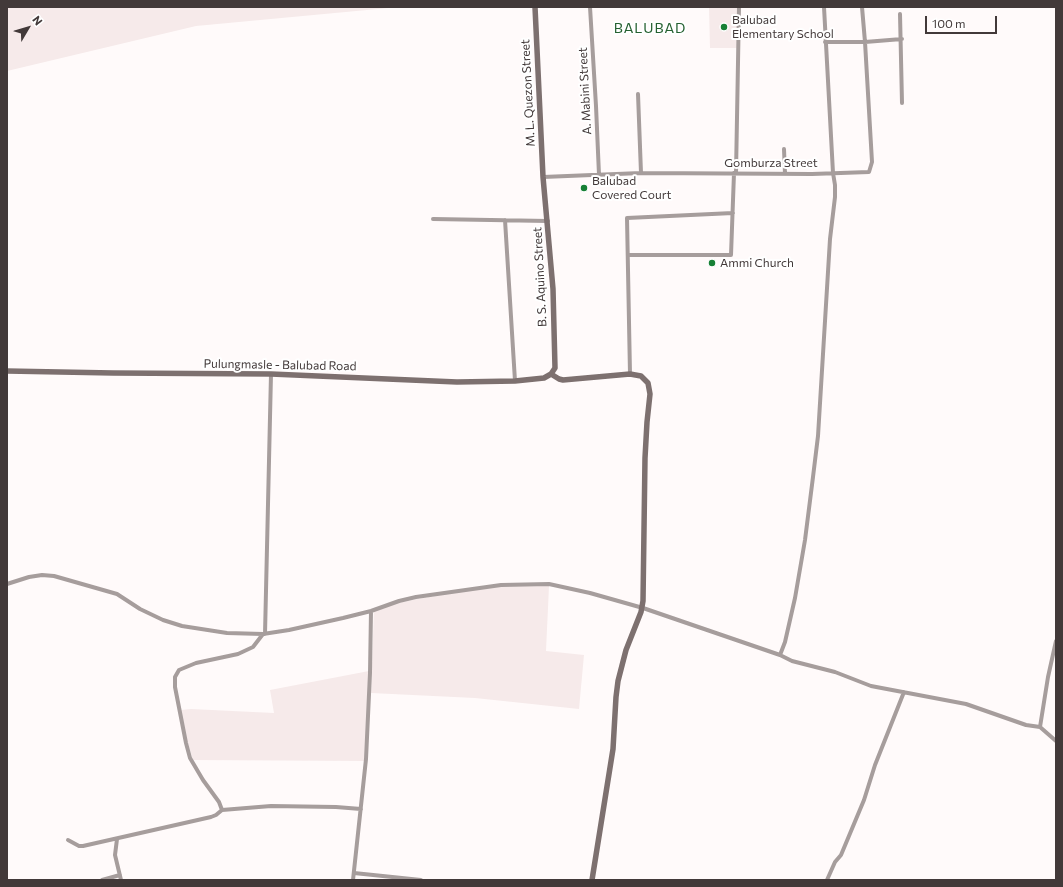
<!DOCTYPE html>
<style>
body{margin:0}
#map{position:relative;width:1063px;height:887px;overflow:hidden;background:#fffafa;font-family:Commissioner,sans-serif}
canvas{display:block}
.frame{position:absolute;inset:0;border:8px solid #423939;pointer-events:none}
.north{position:absolute;left:8px;top:8px;width:40px;height:40px;-webkit-text-stroke:3px #fff;paint-order:stroke;rotate:52deg;font-size:11px;font-weight:700;line-height:16px;text-align:center;color:#423939}
.north::after{content:'';display:block;margin:auto;width:14px;height:18px;background:#423939;clip-path:polygon(50% 0,100% 100%,50% 72%,0 100%)}
.scale{position:absolute;left:925px;top:16px;width:72px;height:18px;box-sizing:border-box;border:2px solid #423939;border-top:0;padding-left:5px;font-size:12px;line-height:14px;white-space:nowrap;color:#423939;-webkit-text-stroke:3px #fff;paint-order:stroke}
</style>
<div id="map">
<canvas width="1063" height="887"></canvas>
<div class="frame"></div>
<div class="north">N</div>
<div class="scale">100 m</div>
</div>
<script>
const g = document.querySelector('canvas').getContext('2d');
g.lineJoin = 'round';
function fill(path, color) {
  g.fillStyle = color;
  g.fill(path, 'evenodd');
}
function toPath(rows) {
  const path = new Path2D();
  for (const r of rows) {
    path.moveTo(r[0], r[1]);
    for (let i = 2; i < r.length; i += 2) path.lineTo(r[i], r[i + 1]);
  }
  return path;
}
function stroke(path, color, width, dash) {
  g.strokeStyle = color;
  g.lineWidth = width;
  g.lineCap = dash ? 'butt' : 'round';
  g.setLineDash(dash || []);
  g.stroke(path);
}
function write(font, color, halo, rows, align = 'center') {
  g.font = font + ' Commissioner,sans-serif';
  g.lineWidth = 4;
  g.setLineDash([]);
  g.textBaseline = 'middle';
  g.strokeStyle = halo;
  g.fillStyle = color;
  for (const [text, x, y, turn = 0] of rows) {
    g.save();
    g.translate(x, y);
    g.rotate((+turn || 0) * Math.PI / 180);
    g.textAlign = isNaN(turn) ? turn : align;
    if (halo) g.strokeText(text, 0, 0);
    g.fillText(text, 0, 0);
    g.restore();
  }
}
fill(toPath([
 [7,7,399,7,196,26,7,71],
 [709,7,738,7,738,48,710,48],
 [501,585,549,586,546,651,584,655,579,709,475,698,371,693,374,608,417,599],
 [369,671,365,761,193,760,185,734,181,710,191,709,274,713,270,690]
]), '#f6eaea');
stroke(toPath([
 [590,7,596,106,599,175],
 [900,14,902,103],
 [825,42,865,42,862,7],
 [638,94,641,173],
 [784,149,785,174],
 [736,173,739,7],
 [543,177,641,173,812,174,869,172,872,162,865,42,902,39],
 [433,219,548,221],
 [505,220,515,381],
 [629,255,731,255,734,173],
 [630,374,627,218,733,213],
 [7,584,29,577,42,575,54,576,117,594,140,609,163,620,182,626,227,633,263,634,289,630,343,618,371,611,399,601,416,597,501,585,549,584,590,593,643,608,780,655,792,661,835,672,871,686,966,704,1026,725,1040,727,1056,741],
 [265,634,271,374],
 [780,655,785,642,795,598,805,540,813,477,818,436,830,239,835,197,835,185,833,173,824,7],
 [1040,727,1048,677,1056,641],
 [222,810,219,802,203,780,190,758,186,743,175,687,175,677,179,670,196,663,238,654,253,647,263,634],
 [117,839,115,855,121,880],
 [68,840,79,846,83,846,211,817,216,815,222,810,271,806,336,807,361,809],
 [354,873,421,880],
 [102,880,120,875],
 [353,880,366,759,370,673,371,611],
 [827,880,835,862,841,855,864,800,875,765,904,692]
]), '#a69d9c', 4);
stroke(toPath([
 [535,7,543,177,553,289,555,368,551,374],
 [7,371,113,373,271,374,457,382,515,381,544,378,551,374],
 [551,374,559,379,563,380,630,374,641,376,648,383,650,394,647,422,645,458,643,601,641,612,626,650,618,681,616,697,613,749,592,880]
]), '#7d706f', 5.5);
for (const [x, y, r, color] of [
 [724,27,4,"#178035"],
 [584,188,4,"#178035"],
 [712,263,4,"#178035"]
]) {
  const dot = new Path2D();
  dot.arc(x, y, r, 0, 2 * Math.PI);
  g.fillStyle = color;
  g.fill(dot);
  stroke(dot, '#fff', 1.5);
}
write('12px', '#423939', '#fff', [
 ["Balubad",732,20],
 ["Elementary School",732,34],
 ["Balubad",592,181],
 ["Covered Court",592,195],
 ["Ammi Church",720,263]
], 'left');
write('12px', '#423939', '#fff', [
 ["A. Mabini Street",585,91,-93],
 ["M. L. Quezon Street",528,93,-93],
 ["Gomburza Street",771,163],
 ["B. S. Aquino Street",540,277,-93],
 ["Pulungmasle - Balubad Road",280,365,1]
]);
g.letterSpacing = '1px';
write('14px', '#256131', '#fff', [
 ["BALUBAD",650,28]
]);
g.letterSpacing = '0px';
</script>
